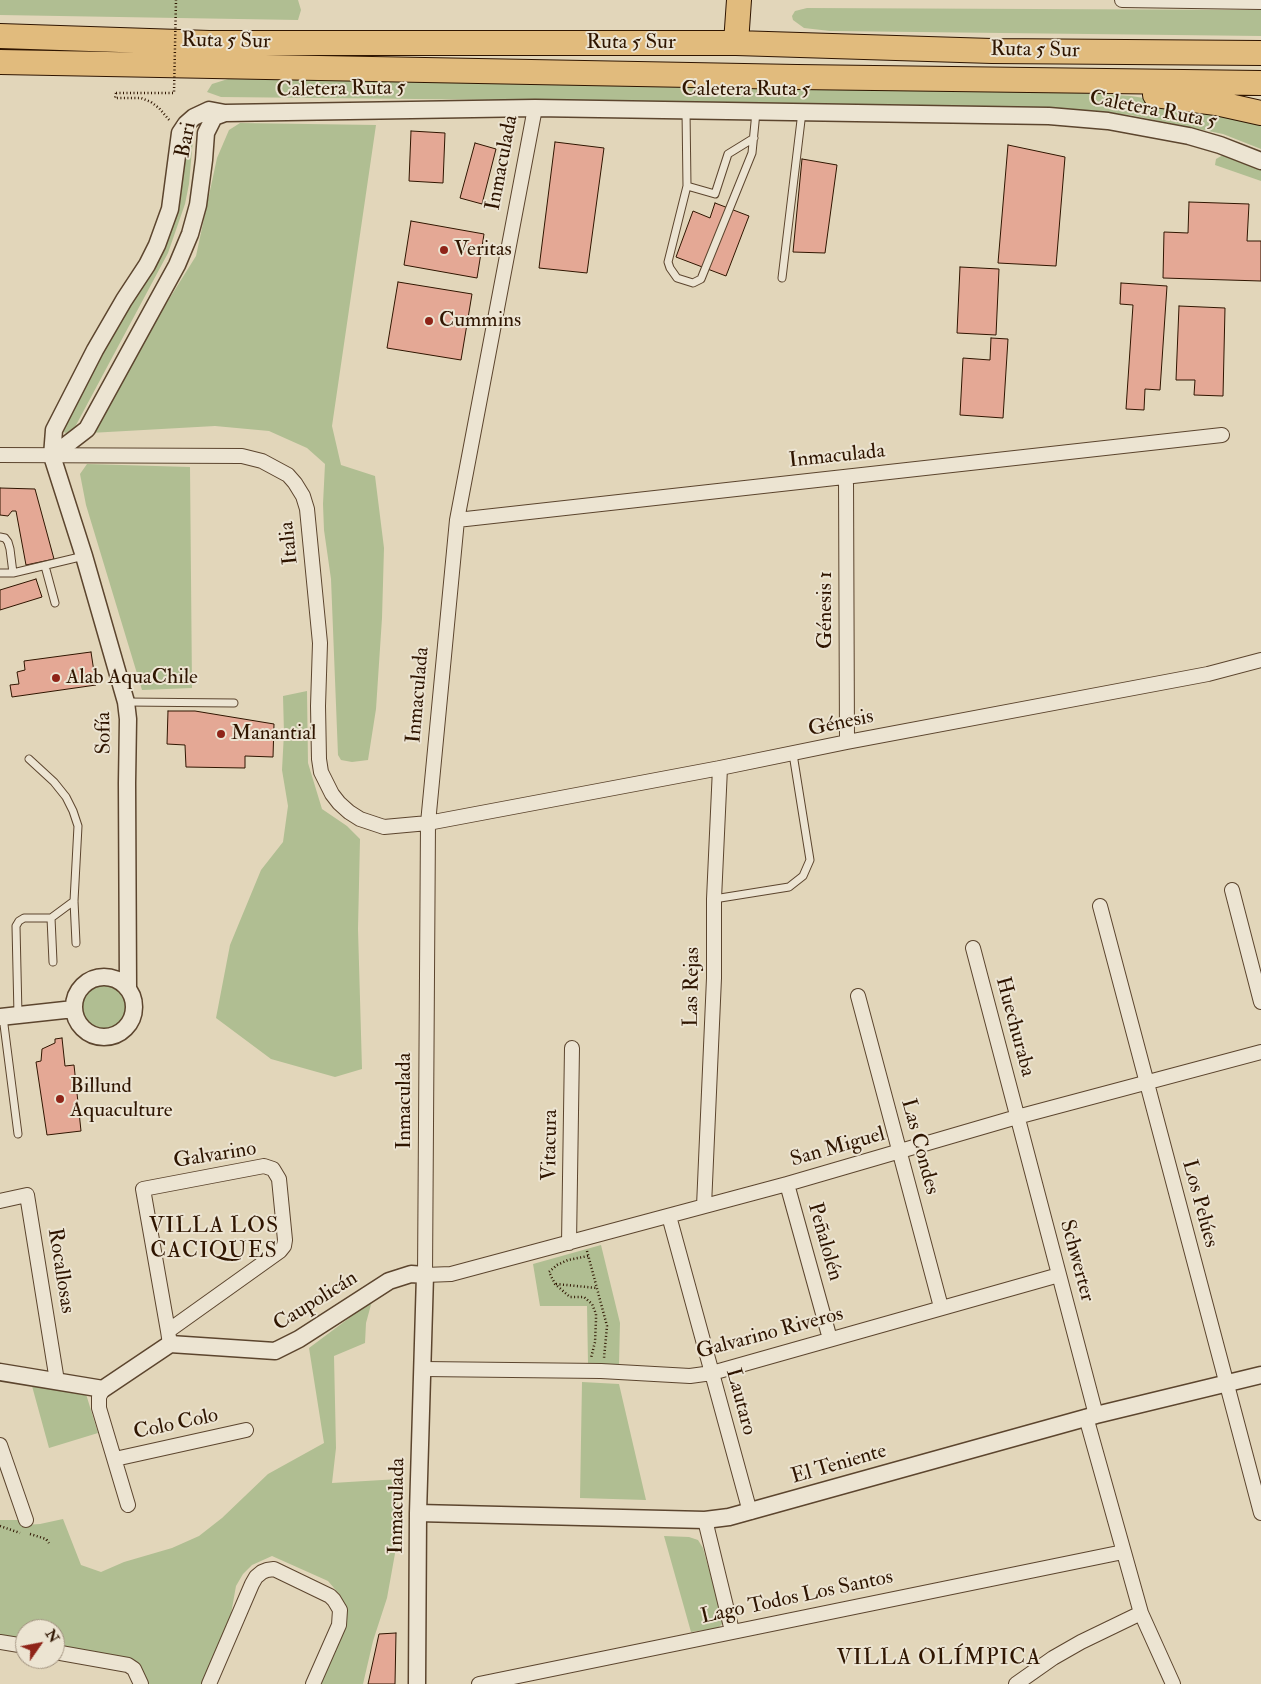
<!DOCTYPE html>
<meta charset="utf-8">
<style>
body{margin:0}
#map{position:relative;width:1261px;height:1684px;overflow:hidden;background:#e2d6ba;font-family:"IM FELL Double Pica",serif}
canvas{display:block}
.north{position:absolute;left:15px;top:1619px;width:50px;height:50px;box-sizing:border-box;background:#ece4d2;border:1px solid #a0917e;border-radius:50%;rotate:57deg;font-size:14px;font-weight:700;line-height:20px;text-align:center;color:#2f1500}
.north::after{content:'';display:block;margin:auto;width:18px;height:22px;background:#8f2418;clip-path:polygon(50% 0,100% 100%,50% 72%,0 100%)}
</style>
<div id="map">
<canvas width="1261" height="1684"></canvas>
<div class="north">N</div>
</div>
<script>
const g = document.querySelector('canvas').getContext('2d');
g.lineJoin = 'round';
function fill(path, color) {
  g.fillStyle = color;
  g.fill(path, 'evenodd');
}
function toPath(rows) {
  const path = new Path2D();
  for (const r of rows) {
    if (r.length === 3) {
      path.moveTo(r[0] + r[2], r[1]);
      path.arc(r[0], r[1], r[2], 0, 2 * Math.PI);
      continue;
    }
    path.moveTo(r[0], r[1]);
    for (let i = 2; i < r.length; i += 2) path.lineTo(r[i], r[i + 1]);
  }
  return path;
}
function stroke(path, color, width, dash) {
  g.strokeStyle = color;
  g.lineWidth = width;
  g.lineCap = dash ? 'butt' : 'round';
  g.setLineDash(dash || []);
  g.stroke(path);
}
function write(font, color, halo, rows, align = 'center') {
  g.font = font + ' "IM FELL Double Pica",serif';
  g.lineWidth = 4;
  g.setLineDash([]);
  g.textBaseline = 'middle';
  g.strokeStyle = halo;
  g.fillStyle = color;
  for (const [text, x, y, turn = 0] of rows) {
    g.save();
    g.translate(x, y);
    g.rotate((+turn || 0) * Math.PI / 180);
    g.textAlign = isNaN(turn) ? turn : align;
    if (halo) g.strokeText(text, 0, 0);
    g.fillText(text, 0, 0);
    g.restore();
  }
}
fill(toPath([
 [0,0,298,0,301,10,298,20,0,15],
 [807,8,1261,10,1261,36,830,31,804,28,793,20,792,16,795,11],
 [228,79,406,80,899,87,1085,93,1131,96,1182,104,1261,120,1261,149,1223,134,1130,115,1078,110,611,101,221,97,207,92,212,84],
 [240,123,376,125,332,426,341,465,375,476,384,548,382,618,376,709,368,760,352,762,341,760,338,755,331,579,324,530,323,504,325,464,307,448,269,431,215,426,90,433,111,392,196,256,217,158,229,130],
 [190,128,193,139,189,184,185,204,168,253,75,427,66,433,63,432,61,426,157,242,177,143],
 [1223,155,1261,169,1261,181,1215,165,1216,159],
 [87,464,190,467,192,688,142,690,86,505,80,474],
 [307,691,308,763,322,809,347,826,360,839,358,929,362,1069,335,1077,271,1059,216,1018,230,945,261,870,283,842,288,806,282,770,284,733,283,696],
 [104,1007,22],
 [601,1245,620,1323,619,1365,588,1363,587,1306,540,1306,533,1264],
 [372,1301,366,1323,365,1343,334,1356,336,1448,332,1483,399,1479,396,1548,387,1598,373,1641,363,1684,320,1684,340,1640,347,1616,340,1595,328,1581,272,1556,252,1565,243,1574,236,1586,229,1625,204,1684,144,1684,141,1672,55,1648,55,1629,25,1629,25,1642,0,1639,0,1520,18,1520,24,1525,40,1524,63,1519,81,1565,101,1572,124,1562,172,1548,199,1536,222,1518,268,1474,324,1443,309,1348],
 [582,1382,619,1384,646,1500,580,1498],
 [32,1386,86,1394,98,1433,49,1448],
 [664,1536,689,1537,698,1540,703,1548,722,1616,722,1624,718,1628,691,1632]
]), '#b0be92');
const building = toPath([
 [411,131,445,133,443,183,409,181,411,131],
 [555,142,604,148,587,273,539,268,555,142],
 [475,143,496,149,482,204,460,198,475,143],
 [1008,145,1065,157,1056,266,998,263,1008,145],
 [802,159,837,165,825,253,793,252,802,159],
 [1189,202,1249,204,1247,241,1261,241,1261,281,1163,278,1164,232,1188,233,1189,202],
 [715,203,749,216,726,276,676,257,693,211,710,218,715,203],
 [411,221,484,234,477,278,404,265,411,221],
 [960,267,999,269,996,335,957,333,960,267],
 [398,282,472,294,461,360,387,348,398,282],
 [1121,283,1167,286,1160,390,1145,389,1144,410,1126,409,1133,305,1120,304,1121,283],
 [1179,306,1225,308,1223,396,1194,395,1195,380,1176,380,1179,306],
 [991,338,1008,339,1003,418,960,415,963,358,990,360,991,338],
 [0,488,35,489,54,559,26,565,16,511,12,511,8,516,0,515,0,488],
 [36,579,42,597,0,610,0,590,36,579],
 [91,652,96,685,12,697,10,685,19,684,17,672,25,670,24,661,91,652],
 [168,711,195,711,274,724,273,757,245,756,245,768,186,767,185,745,167,744,168,711],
 [62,1038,65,1066,74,1065,81,1131,47,1135,36,1062,41,1061,42,1049,55,1043,55,1039,62,1038],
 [396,1633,395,1684,368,1684,379,1634,396,1633]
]);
fill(building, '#e4a895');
stroke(building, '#2f1500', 1);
const service = toPath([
 [686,111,687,186,668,262,670,268,677,278,693,283,701,279,703,274,752,153,756,112],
 [687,186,715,194,728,154,754,138],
 [782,278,802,112],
 [0,537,5,538,8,542,10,549,13,573],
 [45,566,55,603],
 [0,573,13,573,84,556],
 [126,702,234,703],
 [29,759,54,782,66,797,73,811,78,826,74,901,76,943],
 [714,899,789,887,803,876,810,860,793,754],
 [51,918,53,962],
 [18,1015,16,926,19,921,24,918,51,918,74,901],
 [3,1017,18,1134]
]);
const minor = toPath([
 [1122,0,1261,2],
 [535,108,457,520,428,823,425,1275,451,1274,787,1184,1017,1117,1261,1052],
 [0,455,242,456,262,461,288,475,295,483,303,496,307,509,320,643,318,706,319,759,321,772,332,794,339,803,349,812,360,819,384,827,428,823,720,768,847,742,1208,674,1261,660],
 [846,477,847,742],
 [457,520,1222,435],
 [1232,890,1261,1002],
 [1100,906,1261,1513],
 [973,948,1096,1415],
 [858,996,941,1307],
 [787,1184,830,1339],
 [0,1201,27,1195,57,1381],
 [704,1206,714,978,714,899,720,768],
 [669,1216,750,1512],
 [569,1243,572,1048],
 [168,1331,280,1251,284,1246,285,1240,279,1179,273,1169,264,1166,143,1189,168,1331,170,1344],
 [423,1369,601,1371,690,1376,712,1373,1059,1275],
 [103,1389,99,1397,99,1408,128,1505],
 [1086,1417,1141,1613,1173,1684],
 [0,1445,26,1520],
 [115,1459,246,1430],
 [705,1520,732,1631],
 [0,1642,25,1646],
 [55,1652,128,1665,134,1669,141,1684],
 [209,1684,252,1584,256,1577,262,1572,267,1570,274,1569,330,1596,334,1600,340,1610,339,1625,313,1684],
 [479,1684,1123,1552],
 [1016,1684,1053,1658,1081,1642,1141,1613]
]);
const tertiary = toPath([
 [52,456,87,429,177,265,190,234,198,205,204,160,206,133,214,117,225,113],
 [104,1007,30],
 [128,989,127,783,128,719,126,702,84,556,52,456,54,430,95,350,124,300,147,265,157,245,170,209,180,133,186,124,194,117,209,110,225,113,535,108,1049,116,1108,121,1189,136,1220,145,1261,161],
 [0,1017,74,1009],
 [0,1372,103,1389,170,1344,275,1351,299,1339,389,1281,411,1274,425,1275,418,1513,417,1684],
 [418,1513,705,1520,729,1517,1096,1415,1261,1375]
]);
const motorway = toPath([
 [0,36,209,43,736,43,992,51,1261,53],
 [736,43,739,0],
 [0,62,797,77,1261,83],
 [1155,95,1216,103,1261,113]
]);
stroke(service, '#5c452e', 9);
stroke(minor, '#5c452e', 16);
stroke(tertiary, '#5c452e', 19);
stroke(motorway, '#2f1500', 26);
stroke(toPath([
 [116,93,115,98,141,98,151,102,159,108,170,121],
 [587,1251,607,1326,604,1358],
 [588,1256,568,1260,557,1265,549,1272,555,1284,570,1297,584,1297,592,1304,596,1314,596,1320,595,1342,591,1358],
 [556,1284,597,1288],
 [0,1526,20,1533],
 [30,1534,46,1539,49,1543]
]), '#2f1500', 2.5, [1, 2.5]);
stroke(service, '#ece4d2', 7);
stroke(minor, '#ece4d2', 14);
stroke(tertiary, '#ece4d2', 16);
stroke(motorway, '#e1bb7d', 24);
stroke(toPath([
 [116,93,174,93,176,0]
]), '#2f1500', 2.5, [1, 2.5]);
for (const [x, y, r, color] of [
 [444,250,5,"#8f2418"],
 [429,321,5,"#8f2418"],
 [56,678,5,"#8f2418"],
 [221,734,5,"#8f2418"],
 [60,1099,5,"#8f2418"]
]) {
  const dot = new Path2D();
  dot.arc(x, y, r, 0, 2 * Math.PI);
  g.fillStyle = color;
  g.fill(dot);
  stroke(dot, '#ece4d2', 2);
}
write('21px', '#2f1500', '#ece4d2', [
 ["Ruta 5 Sur",226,42,1],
 ["Ruta 5 Sur",631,43],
 ["Ruta 5 Sur",1035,51,1],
 ["Caletera Ruta 5",341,90,-1],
 ["Caletera Ruta 5",746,90],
 ["Caletera Ruta 5",1153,111,11],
 ["Bari",187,140,-79],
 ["Inmaculada",503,163,-79],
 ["Inmaculada",837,457,-6],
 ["Italia",290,543,-96],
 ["Génesis 1",826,610,-90],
 ["Inmaculada",419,695,-85],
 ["Génesis",841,724,-12],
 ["Sofía",105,733,-91],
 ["Las Rejas",693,987,-89],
 ["Huechuraba",1014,1027,75],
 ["Inmaculada",405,1101,-90],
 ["Vitacura",551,1145,-89],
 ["Las Condes",919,1147,75],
 ["San Miguel",838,1148,-16],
 ["Galvarino",215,1156,-9],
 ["Los Pelúes",1199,1204,75],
 ["Peñalolén",824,1242,74],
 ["Schwerter",1076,1261,75],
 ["Rocallosas",60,1271,81],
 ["Caupolicán",316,1302,-32],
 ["Galvarino Riveros",770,1334,-15],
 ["Lautaro",740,1402,75],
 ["Colo Colo",176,1425,-12],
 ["El Teniente",839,1465,-16],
 ["Inmaculada",398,1506,-89],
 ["Lago Todos Los Santos",797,1598,-12]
]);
write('21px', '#2f1500', '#ece4d2', [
 ["Veritas",454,250],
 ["Cummins",439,321],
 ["Alab AquaChile",66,678],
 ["Manantial",231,734],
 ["Billund",70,1087],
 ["Aquaculture",70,1111]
], 'left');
g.letterSpacing = '1px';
write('22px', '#2f1500', '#ece4d2', [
 ["VILLA LOS",214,1227],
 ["CACIQUES",214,1252],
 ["VILLA OLÍMPICA",939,1659]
]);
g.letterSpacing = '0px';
</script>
